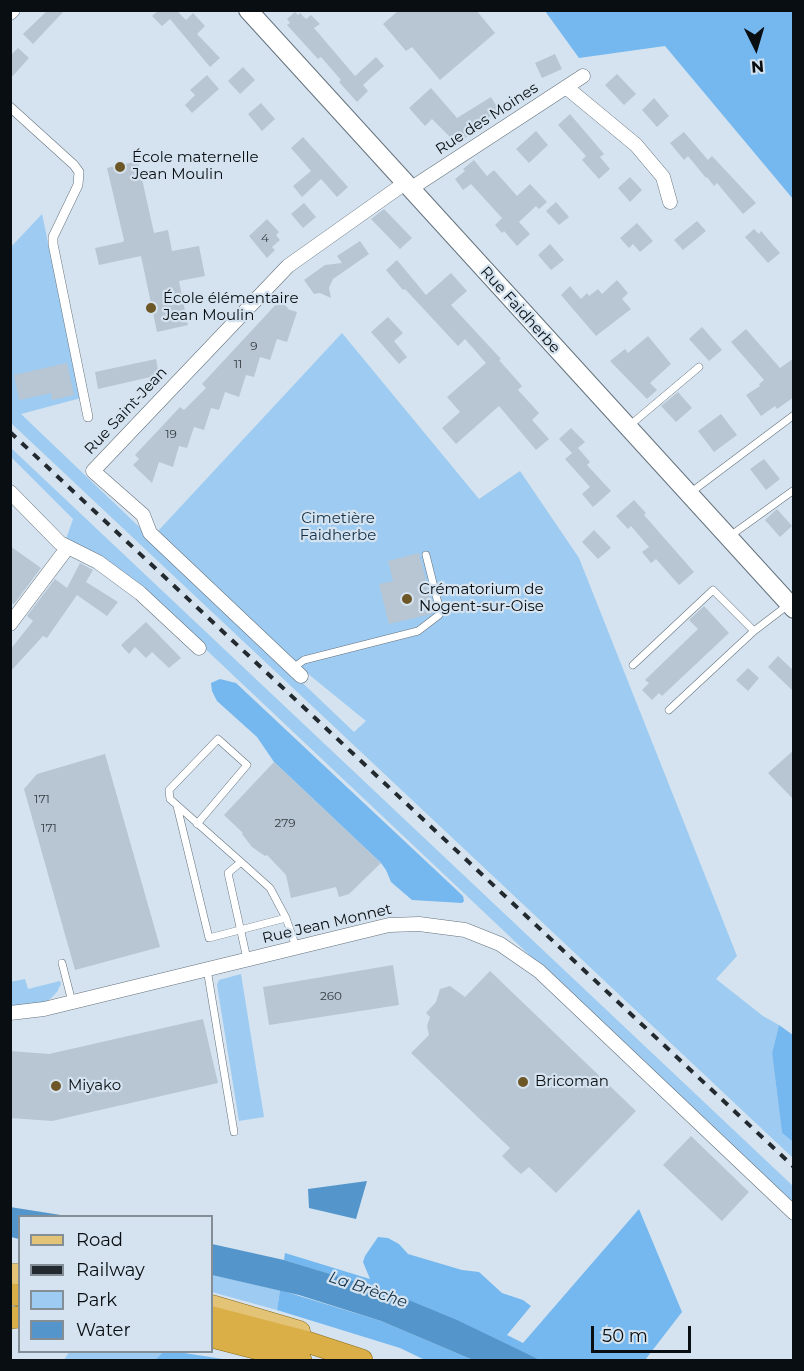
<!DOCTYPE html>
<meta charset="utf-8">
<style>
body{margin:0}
#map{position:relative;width:804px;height:1371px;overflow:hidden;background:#d4e3ef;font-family:Montserrat,sans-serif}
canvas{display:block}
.frame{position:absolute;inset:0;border:12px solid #090e12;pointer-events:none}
.legend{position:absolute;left:18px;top:1215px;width:195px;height:138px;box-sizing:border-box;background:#d4e3ef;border:2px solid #838e97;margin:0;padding:8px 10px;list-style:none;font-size:18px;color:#090e12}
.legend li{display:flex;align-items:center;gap:12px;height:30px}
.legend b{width:30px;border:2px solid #838e97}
.north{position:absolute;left:726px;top:18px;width:60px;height:60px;-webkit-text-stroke:4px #d4e3ef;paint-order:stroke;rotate:175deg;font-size:16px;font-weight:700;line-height:24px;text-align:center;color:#090e12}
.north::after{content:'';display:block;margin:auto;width:21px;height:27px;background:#090e12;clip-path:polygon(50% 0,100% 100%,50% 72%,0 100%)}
.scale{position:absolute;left:591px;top:1326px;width:100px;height:27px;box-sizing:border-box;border:3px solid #090e12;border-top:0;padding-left:8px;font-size:18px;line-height:21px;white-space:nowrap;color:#090e12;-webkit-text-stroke:4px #d4e3ef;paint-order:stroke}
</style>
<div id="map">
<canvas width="804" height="1371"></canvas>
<div class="frame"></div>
<ul class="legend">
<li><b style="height:8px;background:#e3c376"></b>Road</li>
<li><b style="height:8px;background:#232a2f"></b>Railway</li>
<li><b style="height:16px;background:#9ecbf1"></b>Park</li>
<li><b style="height:16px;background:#5496cb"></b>Water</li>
</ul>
<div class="north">N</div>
<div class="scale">50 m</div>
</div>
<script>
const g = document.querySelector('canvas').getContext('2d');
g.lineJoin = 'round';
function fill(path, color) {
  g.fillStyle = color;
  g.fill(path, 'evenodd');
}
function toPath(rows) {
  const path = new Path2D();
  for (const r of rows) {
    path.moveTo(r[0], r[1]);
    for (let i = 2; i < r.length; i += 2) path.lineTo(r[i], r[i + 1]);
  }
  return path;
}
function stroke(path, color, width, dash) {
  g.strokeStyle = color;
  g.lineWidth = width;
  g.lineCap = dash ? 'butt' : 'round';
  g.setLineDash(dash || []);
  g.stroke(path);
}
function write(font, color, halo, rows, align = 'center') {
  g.font = font + ' Montserrat,sans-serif';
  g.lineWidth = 4.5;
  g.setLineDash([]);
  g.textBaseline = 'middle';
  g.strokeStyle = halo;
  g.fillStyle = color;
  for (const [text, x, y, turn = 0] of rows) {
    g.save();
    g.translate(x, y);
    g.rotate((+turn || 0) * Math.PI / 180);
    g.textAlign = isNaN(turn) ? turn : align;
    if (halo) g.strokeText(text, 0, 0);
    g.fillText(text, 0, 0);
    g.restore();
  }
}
fill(toPath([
 [42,214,81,398,21,414,354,732,366,721,307,673,158,531,342,333,479,499,520,471,579,558,737,956,716,979,763,1016,779,1025,772,1053,782,1133,793,1142,793,1158,11,423,10,248],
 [10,447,793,1186,793,1204,162,608,66,539,73,519,11,457],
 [241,974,264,1117,239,1121,217,985,219,980],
 [25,979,28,989,60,981,61,984,57,992,48,1001,11,1007,10,982],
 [212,1275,280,1290,277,1310,212,1292],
 [69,1352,163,1352,155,1360,64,1360]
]), '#9ecbf1');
fill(toPath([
 [545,11,793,11,793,199,665,46,579,58],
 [220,679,236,683,463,896,464,901,462,903,412,900,391,882,386,870,381,863,274,762,257,737,217,701,212,691,211,683],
 [779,1025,793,1035,793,1142,782,1133,772,1053],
 [639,1209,682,1312,645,1360,540,1360,396,1295,284,1260,285,1253,370,1279,363,1262,365,1256,378,1237,388,1238,399,1244,408,1254,462,1270,479,1272,502,1293,523,1300,531,1306,507,1335,523,1343],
 [280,1290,381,1321,473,1360,425,1360,400,1348,277,1310],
 [163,1352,178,1352,229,1360,155,1360]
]), '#75b8ef');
fill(toPath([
 [367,1181,356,1219,309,1208,308,1189],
 [10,1207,67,1216,69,1216,20,1216,19,1239,11,1237],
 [212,1244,284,1260,389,1292,457,1320,540,1360,473,1360,381,1321,299,1295,212,1275]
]), '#5496cb');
fill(toPath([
 [48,10,65,10,33,44,23,34],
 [159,10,180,10,178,12,186,20,193,13,205,26,197,34,220,58,210,67,170,19,162,26,152,16],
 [399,10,476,10,495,33,440,80,412,47,406,51,383,24],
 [295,12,298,15,300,13,306,19,311,15,320,24,314,28,355,76,376,57,384,66,363,85,368,91,357,102,339,82,341,80,321,57,318,59,287,25,290,23,287,19],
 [18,48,29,58,10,79,10,56],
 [555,54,562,69,542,78,535,63],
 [243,67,255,80,240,94,228,81],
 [617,74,636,94,624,105,605,85],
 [207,75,219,89,192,113,185,105,195,95,190,90],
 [431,88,457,118,491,97,495,104,498,102,503,112,492,118,491,116,472,128,474,130,458,145,432,119,425,126,409,108],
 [654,98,669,116,657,127,642,110],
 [261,103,275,119,262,131,248,114],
 [570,114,604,154,600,157,610,169,599,179,582,160,586,156,558,125],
 [536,131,548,145,529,163,516,149],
 [684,132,708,160,712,156,756,203,743,214,717,183,714,186,707,177,706,178,688,156,684,160,670,143],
 [303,137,348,187,337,197,321,179,302,197,293,186,311,171,291,148],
 [474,160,487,176,494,170,517,196,530,184,547,202,539,209,536,206,519,222,530,234,517,246,504,231,502,233,495,225,502,218,471,184,463,190,455,179,465,171,463,169],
 [138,161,154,233,168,230,172,251,199,246,205,276,179,281,188,325,157,332,141,256,99,265,95,248,123,242,124,240,107,168],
 [630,177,642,190,630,202,618,188],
 [556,202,569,217,559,225,546,211],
 [304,203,316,217,303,228,291,214],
 [384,209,412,238,400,249,371,219],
 [267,219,279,232,276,235,280,240,272,247,275,250,267,258,249,236],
 [697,221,706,231,683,250,674,240],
 [637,223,653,241,640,252,633,244,629,248,620,238],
 [754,229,759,234,761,231,780,253,768,263,745,237],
 [360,241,369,254,333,279,329,288,331,298,320,293,314,294,304,280,325,265,342,263,337,256],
 [550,244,564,260,551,270,538,255],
 [397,260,426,295,451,273,467,291,451,305,501,359,499,360,522,386,518,390,539,413,532,420,549,439,536,450,499,406,456,444,442,428,460,412,447,397,486,363,465,339,458,346,405,289,403,290,386,270],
 [617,280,628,293,622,299,631,309,596,336,561,295,570,286,581,299,587,293,589,296,598,289,602,294],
 [280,300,289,309,287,309,297,312,287,342,277,339,270,360,260,357,254,377,246,375,239,397,225,392,219,410,211,408,204,430,194,427,187,448,179,446,173,467,159,462,152,483,133,465,139,459,135,455,180,407,184,410,206,388,202,384],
 [388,317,403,333,394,341,407,357,399,364,371,332],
 [702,327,722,350,709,361,689,339],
 [746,329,780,368,794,358,794,397,777,409,775,406,761,416,746,395,760,386,759,384,764,380,731,342],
 [648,336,671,364,650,383,657,390,647,399,610,361,625,349,628,353],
 [156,359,159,375,98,389,95,372],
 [67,363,74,395,52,400,51,393,19,400,14,375],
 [678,392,692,408,676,422,661,406],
 [721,414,737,435,714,452,698,431],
 [571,428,585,442,572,453,559,439],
 [578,448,590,462,587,465,611,491,593,507,582,494,590,487,565,459],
 [764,459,780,479,766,490,750,469],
 [634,500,646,513,644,515,694,572,679,585,656,559,651,563,642,552,649,547,631,526,628,529,616,516],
 [777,509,792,526,780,537,765,520],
 [594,530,611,548,598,559,582,542],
 [10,546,41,568,14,604,10,602],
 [419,553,434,612,431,614,389,624,379,584,393,581,388,561],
 [80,563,93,570,86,582,118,602,107,616,77,595,47,638,43,636,10,672,10,650,33,621,27,616,55,579,67,588],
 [704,606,729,633,662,696,659,693,652,700,642,690,649,683,645,680,698,629,689,620],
 [146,622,181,658,169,668,152,652,146,658,135,647,129,654,121,645],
 [778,656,794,671,794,692,768,667],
 [748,668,759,678,748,691,736,680],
 [794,750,794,800,768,773],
 [105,754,160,947,75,970,24,789,37,774],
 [274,762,381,863,349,894,339,897,336,887,291,898,286,875,267,855,265,856,252,847,242,834,243,833,224,815],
 [393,965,399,1005,269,1025,263,987],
 [490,971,636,1111,556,1193,529,1167,521,1174,512,1166,502,1156,510,1148,411,1053,429,1035,427,1026,430,1017,426,1013,436,1002,440,989,450,986,465,997],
 [203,1019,218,1083,52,1121,10,1118,10,1051,49,1054],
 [691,1136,749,1192,722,1221,663,1165]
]), '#b7c6d2');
const service = toPath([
 [629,426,699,367],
 [690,493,794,415],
 [730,536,794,490],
 [633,665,713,590,754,631],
 [293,668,304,660,418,631,439,615,440,611,426,555],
 [669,710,754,631,788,605],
 [177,806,209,938,286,918],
 [197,824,247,765,218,739,169,790,170,799,241,862],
 [247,959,228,873,241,862,270,888,286,918,296,947],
 [62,963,72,1002],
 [207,969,234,1132]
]);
const pedestrian = toPath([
 [10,107,74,165,79,172,78,185,53,237,53,244,88,417]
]);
const minor = toPath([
 [10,13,13,10],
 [566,87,636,145,663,177,670,202],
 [410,189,583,76],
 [10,492,60,543,98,562,140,593,199,648],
 [10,624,68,547],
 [301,676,150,533,143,515,93,471,288,266,405,183],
 [10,1013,44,1009,389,925,419,924,465,930,500,944,539,971,794,1213]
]);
const secondary = toPath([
 [248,10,794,609]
]);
const primary = toPath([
 [10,1274,20,1274],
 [212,1305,300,1331]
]);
const trunk = toPath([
 [10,1294,20,1295],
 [212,1317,304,1341,362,1360],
 [10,1318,20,1317],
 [212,1337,301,1360]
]);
stroke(service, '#65727d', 8);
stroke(pedestrian, '#65727d', 10);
stroke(minor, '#65727d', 15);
stroke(secondary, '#65727d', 20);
stroke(primary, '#8a6a17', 21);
stroke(trunk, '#8a6a17', 22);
stroke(service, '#fff', 7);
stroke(pedestrian, '#fff', 9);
stroke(minor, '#fff', 14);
stroke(secondary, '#fff', 18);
stroke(primary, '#e3c376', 20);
stroke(trunk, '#daaf48', 21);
stroke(toPath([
 [10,432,794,1167]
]), '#232a2f', 4, [8, 8]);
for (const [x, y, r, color] of [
 [120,167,6,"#6e5727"],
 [151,308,6,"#6e5727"],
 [407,599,6,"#6e5727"],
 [523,1082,6,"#6e5727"],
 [56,1086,6,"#6e5727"]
]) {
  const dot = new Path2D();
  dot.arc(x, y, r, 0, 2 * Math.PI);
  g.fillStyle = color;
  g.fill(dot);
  stroke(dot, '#d4e3ef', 2);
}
write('12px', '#343c42', null, [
 ["4",265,238],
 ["9",254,346],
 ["11",238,364],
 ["19",171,434],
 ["171",42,799],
 ["279",285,823],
 ["171",49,828],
 ["260",331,996]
]);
write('15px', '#090e12', '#d4e3ef', [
 ["Rue des Moines",487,119,-33],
 ["Rue Faidherbe",520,310,48],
 ["Rue Saint-Jean",126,411,-47],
 ["Rue Jean Monnet",327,924,-13]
]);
write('15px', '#090e12', '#d4e3ef', [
 ["École maternelle",132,158],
 ["Jean Moulin",132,175],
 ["École élémentaire",163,299],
 ["Jean Moulin",163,316],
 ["Crématorium de",419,590],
 ["Nogent-sur-Oise",419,607],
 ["Bricoman",535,1082],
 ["Miyako",68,1086]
], 'left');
write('15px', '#143148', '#d4e3ef', [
 ["Cimetière",338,519],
 ["Faidherbe",338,536]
]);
write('italic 16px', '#143147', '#d4e3ef', [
 ["La Brèche",368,1290,19]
]);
</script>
